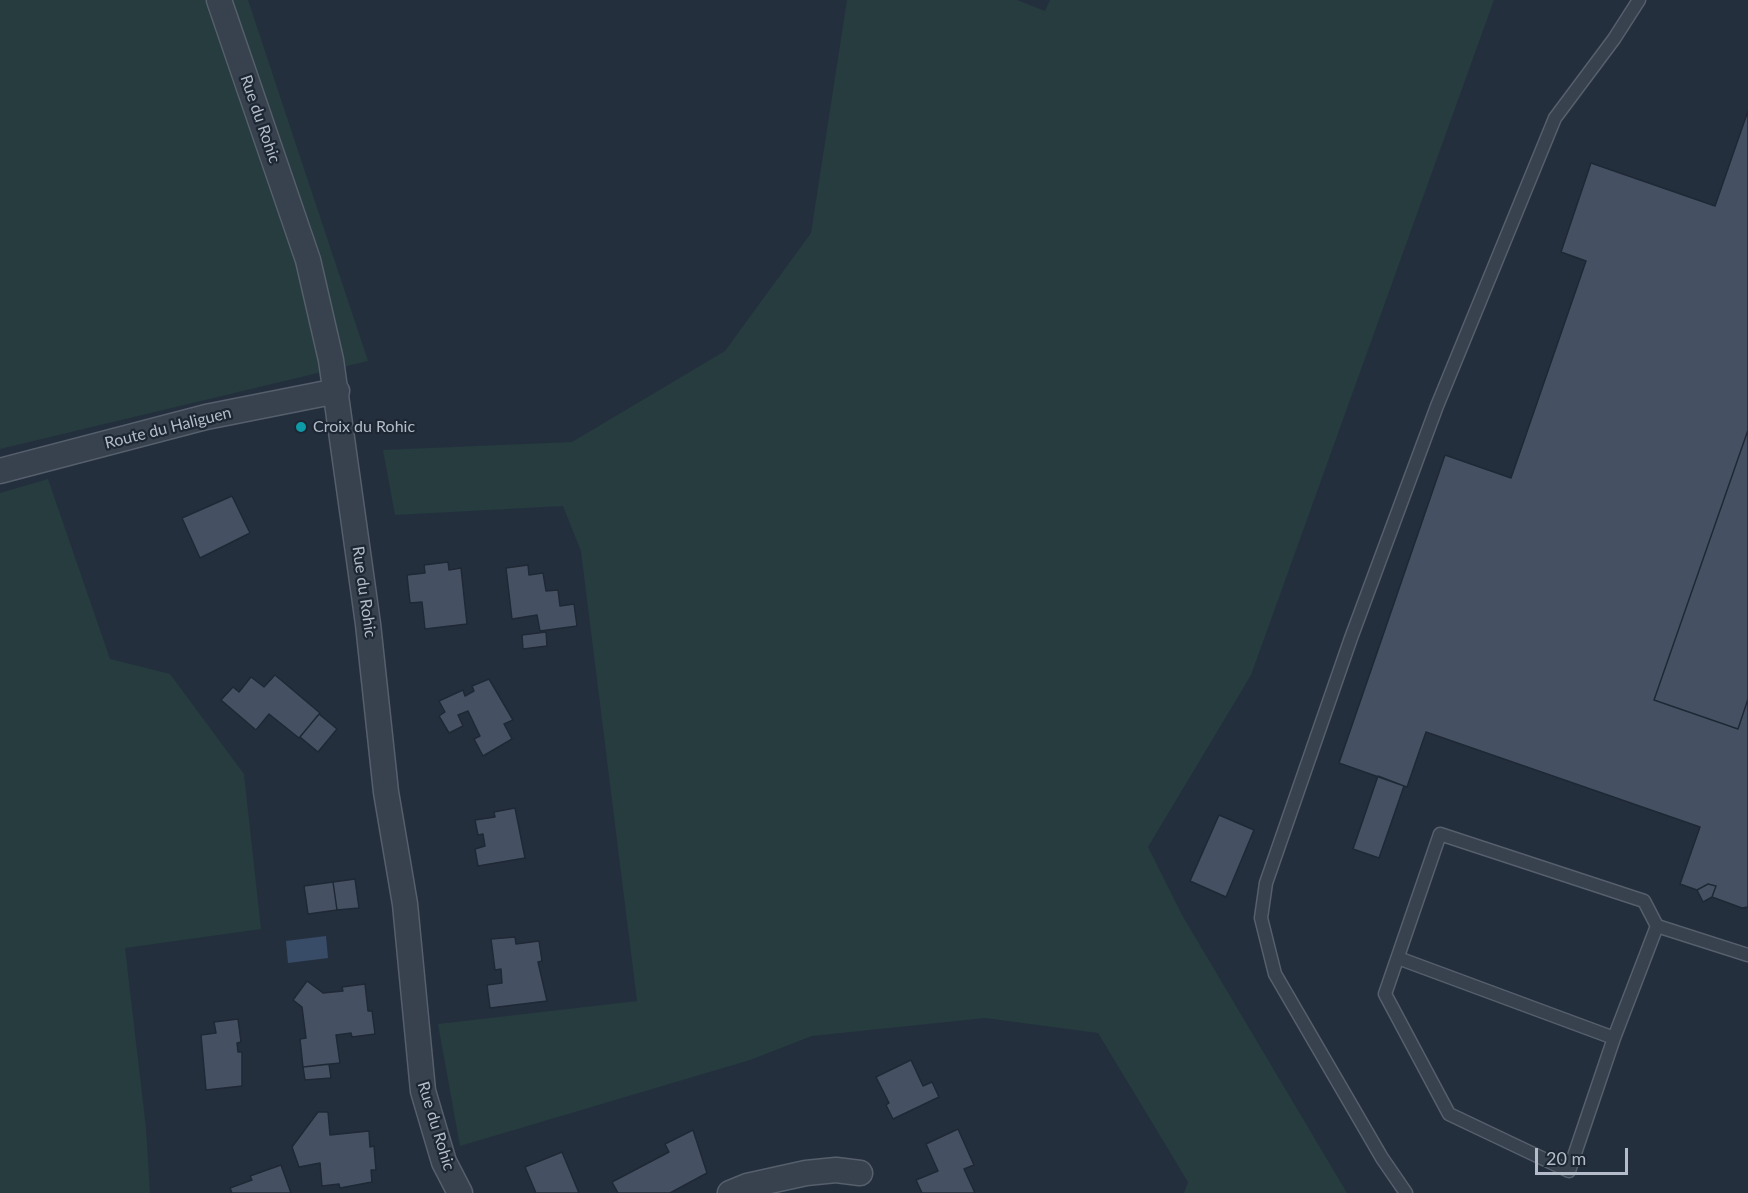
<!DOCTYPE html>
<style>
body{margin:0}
#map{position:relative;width:1748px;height:1193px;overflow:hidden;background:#242f3e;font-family:Lato,sans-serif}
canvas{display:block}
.scale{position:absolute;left:1535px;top:1148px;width:93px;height:27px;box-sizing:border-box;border:3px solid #b4bcc9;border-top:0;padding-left:8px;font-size:18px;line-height:21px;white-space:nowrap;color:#b4bcc9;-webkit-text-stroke:4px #1d2633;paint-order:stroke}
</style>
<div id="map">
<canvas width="1748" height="1193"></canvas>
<div class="scale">20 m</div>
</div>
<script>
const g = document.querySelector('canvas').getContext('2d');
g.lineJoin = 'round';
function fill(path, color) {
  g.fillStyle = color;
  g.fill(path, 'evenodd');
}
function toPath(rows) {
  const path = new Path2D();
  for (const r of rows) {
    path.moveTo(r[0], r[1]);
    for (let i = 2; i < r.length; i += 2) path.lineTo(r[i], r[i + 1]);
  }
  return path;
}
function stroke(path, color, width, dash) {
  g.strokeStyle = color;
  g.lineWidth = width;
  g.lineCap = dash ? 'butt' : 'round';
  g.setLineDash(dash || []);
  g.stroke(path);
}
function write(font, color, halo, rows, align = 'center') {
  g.font = font + ' Lato,sans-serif';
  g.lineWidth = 4.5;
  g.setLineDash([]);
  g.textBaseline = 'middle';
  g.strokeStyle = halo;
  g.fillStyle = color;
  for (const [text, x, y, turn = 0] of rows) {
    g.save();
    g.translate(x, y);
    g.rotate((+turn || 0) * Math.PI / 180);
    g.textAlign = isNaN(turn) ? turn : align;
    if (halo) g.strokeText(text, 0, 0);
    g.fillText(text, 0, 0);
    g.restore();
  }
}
fill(toPath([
 [0,0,248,0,368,361,0,449],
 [847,0,1017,0,1045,11,1050,0,1494,0,1251,675,1148,847,1182,915,1347,1193,1184,1193,1188,1182,1098,1033,985,1018,812,1036,750,1060,460,1146,438,1024,637,1001,581,551,563,506,395,515,383,450,572,442,725,351,811,233],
 [48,479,110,659,170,674,244,774,261,929,125,948,146,1128,150,1193,0,1193,0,493]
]), '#263c3f');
fill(toPath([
 [326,936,328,958,288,963,286,941]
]), '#394c67');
const building = toPath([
 [1748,111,1748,430,1654,700,1738,729,1748,699,1748,907,1742,908,1712,897,1716,886,1708,884,1697,890,1680,884,1700,827,1426,732,1407,787,1339,763,1445,455,1511,478,1586,261,1561,252,1591,163,1715,206,1748,111],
 [1748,430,1748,699,1738,729,1654,700,1748,430],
 [232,496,250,533,200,558,182,518,232,496],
 [448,562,449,570,461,568,467,624,425,629,422,602,410,603,407,575,425,573,424,565,448,562],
 [528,565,529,575,543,573,546,591,558,590,560,606,574,604,577,626,540,631,537,615,512,619,506,568,528,565],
 [546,632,547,646,523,649,522,635,546,632],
 [275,675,320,713,299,738,269,714,256,730,221,700,233,687,239,692,251,677,264,687,275,675],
 [489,679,513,720,504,724,512,739,483,756,474,739,480,736,468,711,458,715,463,726,449,733,439,716,445,712,439,701,463,690,465,696,474,691,472,686,489,679],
 [319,714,337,729,318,752,300,737,319,714],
 [1378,776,1404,786,1379,858,1353,849,1378,776],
 [515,808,525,858,478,866,475,849,485,846,483,834,478,835,475,820,495,817,494,812,515,808],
 [1219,815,1254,830,1226,897,1190,881,1219,815],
 [355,879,359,908,337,910,333,882,355,879],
 [333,882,337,910,308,914,304,886,333,882],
 [1708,884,1716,886,1712,897,1703,902,1697,890,1708,884],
 [515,937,516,944,539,941,542,961,538,962,547,1001,490,1008,487,985,502,983,501,969,495,970,491,939,515,937],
 [307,981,323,993,343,991,342,987,365,984,368,1011,372,1011,375,1034,352,1037,351,1033,336,1035,340,1063,303,1067,300,1039,306,1038,302,1007,293,1000,307,981],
 [238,1019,241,1042,237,1043,238,1052,242,1052,242,1086,206,1090,201,1035,216,1033,214,1022,238,1019],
 [911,1060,923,1086,932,1082,939,1097,893,1119,886,1105,889,1103,876,1077,911,1060],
 [329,1064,331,1078,305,1080,303,1067,329,1064],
 [318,1112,328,1112,330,1135,369,1131,370,1147,374,1146,376,1170,371,1170,372,1182,340,1188,339,1184,322,1186,320,1163,299,1167,292,1147,318,1112],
 [958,1129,974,1165,964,1169,975,1193,922,1193,916,1180,938,1171,926,1144,958,1129],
 [693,1130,707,1173,670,1193,618,1193,612,1182,669,1152,665,1144,693,1130],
 [562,1152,579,1193,536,1193,525,1167,562,1152],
 [281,1165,291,1193,232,1193,230,1188,252,1180,250,1176,281,1165]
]);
fill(building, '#455162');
stroke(building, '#1f2835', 1.5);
const lane = toPath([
 [1657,926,1614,1038,1569,1171,1449,1114,1385,994,1440,834,1644,901,1657,926,1748,955],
 [1398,958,1614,1038],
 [1406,1193,1382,1158,1275,974,1261,918,1266,883,1351,638,1437,406,1555,118,1614,39,1639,0]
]);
const street = toPath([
 [219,0,308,260,331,360,368,624,386,792,405,904,423,1091,444,1162,460,1193],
 [0,471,206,417,337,391],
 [730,1193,747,1186,806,1173,836,1170,860,1173]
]);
stroke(lane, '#565f6c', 15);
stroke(street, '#565f6c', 27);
stroke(lane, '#38414e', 12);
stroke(street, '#38414e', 24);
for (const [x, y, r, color] of [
 [301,427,6,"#0f9aa8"]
]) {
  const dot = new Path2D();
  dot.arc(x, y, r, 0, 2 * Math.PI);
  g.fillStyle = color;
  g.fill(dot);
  stroke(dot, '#1d2633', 2);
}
write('16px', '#b4bcc9', '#1d2633', [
 ["Rue du Rohic",260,119,71],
 ["Route du Haliguen",168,428,-14],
 ["Rue du Rohic",364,592,82],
 ["Rue du Rohic",436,1126,73]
]);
write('16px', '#b4bcc9', '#1d2633', [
 ["Croix du Rohic",313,427]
], 'left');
</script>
